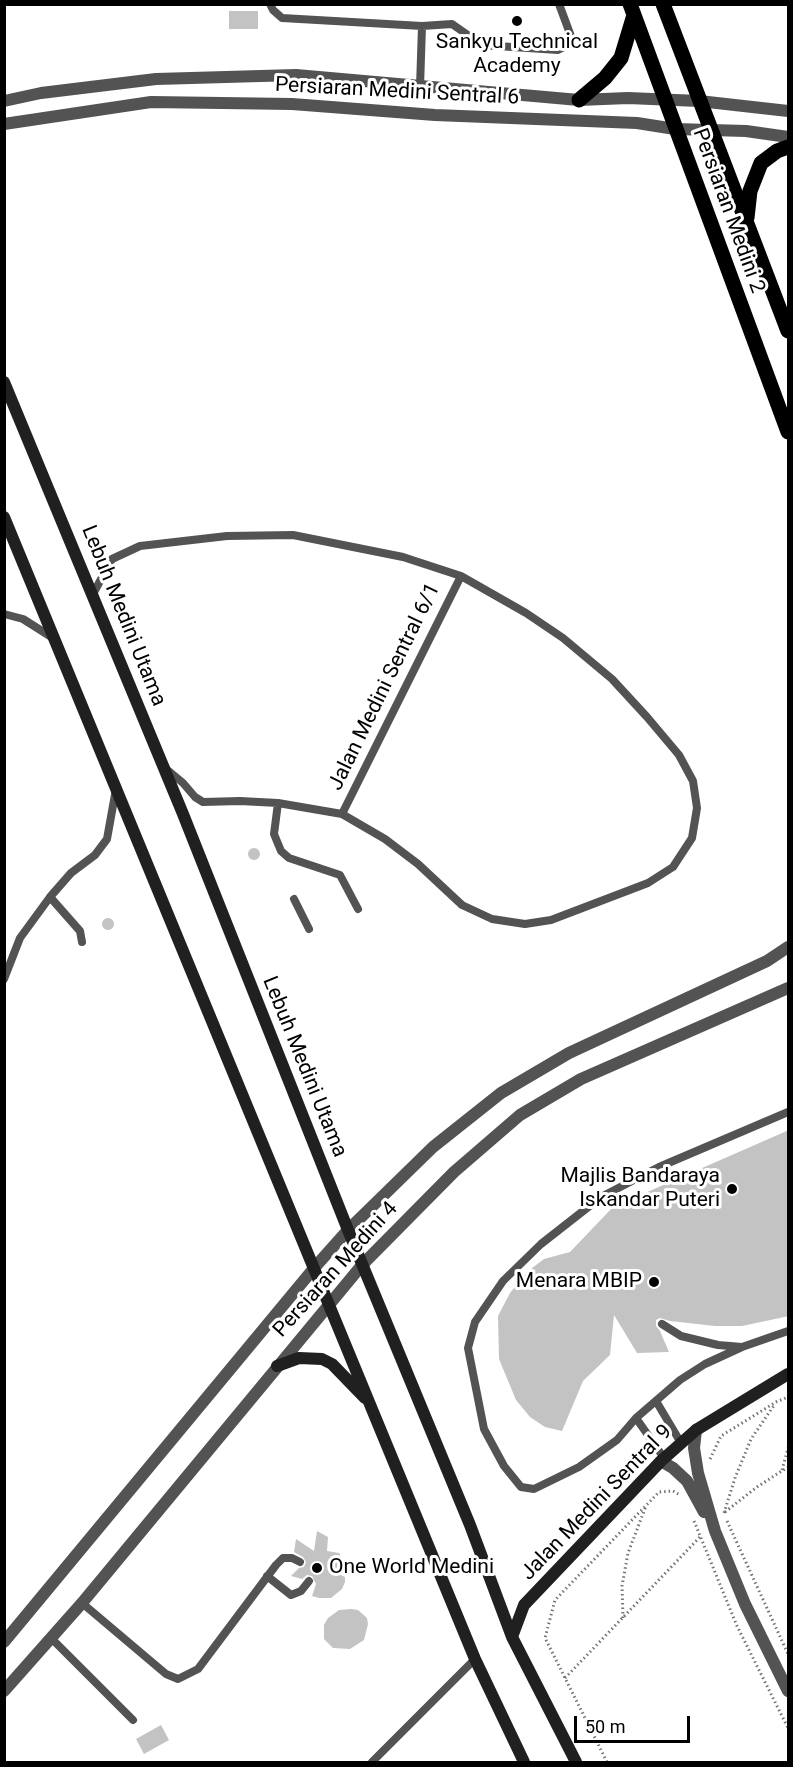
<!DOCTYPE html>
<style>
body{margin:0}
#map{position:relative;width:793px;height:1767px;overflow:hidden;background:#fff;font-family:Roboto,sans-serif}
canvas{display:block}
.frame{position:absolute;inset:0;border:6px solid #000;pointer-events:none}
.scale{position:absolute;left:574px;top:1716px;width:116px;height:27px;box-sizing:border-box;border:3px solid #000;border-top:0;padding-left:8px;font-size:18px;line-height:21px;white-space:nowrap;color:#000;-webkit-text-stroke:4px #fff;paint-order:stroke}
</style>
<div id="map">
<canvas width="793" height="1767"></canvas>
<div class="frame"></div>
<div class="scale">50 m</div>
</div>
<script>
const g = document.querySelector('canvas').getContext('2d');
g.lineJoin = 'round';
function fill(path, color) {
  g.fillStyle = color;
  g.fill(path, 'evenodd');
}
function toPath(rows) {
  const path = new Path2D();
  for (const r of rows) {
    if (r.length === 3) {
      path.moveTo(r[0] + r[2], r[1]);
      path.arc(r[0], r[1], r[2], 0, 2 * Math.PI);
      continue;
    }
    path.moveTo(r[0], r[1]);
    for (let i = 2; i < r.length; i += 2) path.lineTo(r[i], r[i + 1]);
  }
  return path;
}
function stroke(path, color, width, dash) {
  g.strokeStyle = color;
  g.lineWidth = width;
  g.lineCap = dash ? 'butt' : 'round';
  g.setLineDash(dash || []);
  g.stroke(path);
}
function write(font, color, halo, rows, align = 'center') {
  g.font = font + ' Roboto,sans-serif';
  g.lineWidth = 6;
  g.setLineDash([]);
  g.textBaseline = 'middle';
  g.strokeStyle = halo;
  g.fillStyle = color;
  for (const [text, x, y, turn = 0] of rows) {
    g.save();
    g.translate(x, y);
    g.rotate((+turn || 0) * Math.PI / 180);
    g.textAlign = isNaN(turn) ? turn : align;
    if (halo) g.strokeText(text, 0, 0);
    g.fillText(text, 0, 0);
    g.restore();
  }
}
fill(toPath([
 [229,11,258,11,258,29,229,29],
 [254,854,6],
 [108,924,6],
 [789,1130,789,1316,742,1326,715,1326,670,1321,660,1318,656,1320,656,1326,660,1331,669,1352,637,1353,614,1315,610,1355,583,1381,562,1431,545,1427,530,1417,516,1400,499,1359,498,1316,510,1293,527,1272,544,1259,570,1252,613,1207],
 [317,1531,328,1537,327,1551,339,1553,342,1559,334,1572,345,1577,345,1582,342,1589,331,1598,319,1598,312,1596,316,1584,312,1576,307,1575,302,1579,291,1576,299,1568,304,1567,306,1562,303,1557,294,1552,296,1539,314,1551],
 [351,1609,358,1610,367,1618,368,1624,364,1640,350,1649,333,1648,324,1639,324,1625,328,1618,339,1610],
 [161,1725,169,1740,144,1754,136,1739]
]), '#c3c3c3');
stroke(toPath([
 [710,1459,721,1436,776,1402,788,1397],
 [782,1470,788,1448],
 [725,1512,757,1487,788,1467],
 [724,1513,735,1478,751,1439,775,1404],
 [694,1521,737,1626,788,1728],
 [727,1521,788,1654],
 [623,1618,622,1586,628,1553,646,1506],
 [565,1678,700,1537],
 [607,1762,545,1638,555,1600,659,1492,673,1491,680,1495]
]), '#757575', 3, [1.5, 3]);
stroke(toPath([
 [270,4,273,10,282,18,422,26,452,24,482,45,558,50,568,45,572,39,559,4],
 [420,87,422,26],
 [93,594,112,559,140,546,227,536,293,535,403,557,461,576,526,613,563,638,612,679,647,717,679,755,693,781,697,808,692,838,673,867,648,883,551,920,525,924,492,919,462,905,418,864,385,839,342,814,278,803,240,801,203,802,195,797,183,783,165,768],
 [4,614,23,619,53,638],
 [278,803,274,834,281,851,289,858,340,875,358,909],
 [342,814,461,576],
 [50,897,80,931,82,942],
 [294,899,309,929],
 [4,979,20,938,50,897,71,873,95,855,107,839,116,789],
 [788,1112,659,1167,601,1197,541,1244,503,1281,475,1322,468,1348,484,1429,504,1466,521,1487,534,1489,579,1467,617,1440,636,1418,680,1380,705,1364,742,1347,788,1331],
 [662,1324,681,1336,718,1345,742,1347],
 [656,1401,681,1443],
 [636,1418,664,1458],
 [267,1576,291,1595,301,1591,309,1581],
 [82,1603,166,1674,178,1679,198,1669,276,1565,283,1558,292,1558,300,1562],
 [52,1639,133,1720],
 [372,1762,475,1659]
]), '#535353', 8);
stroke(toPath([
 [4,101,41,93,156,79,296,75,579,100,628,98,699,101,788,111],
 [4,124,151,102,292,104,435,115,637,123,675,129,746,131,788,137],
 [696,1430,694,1448,698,1473,715,1531,745,1604,788,1691],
 [661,1461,673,1468,687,1481,704,1512],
 [4,1642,315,1267,348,1230,433,1147,501,1093,569,1053,767,961,788,947],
 [4,1691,82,1603,362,1265,454,1172,520,1115,581,1079,788,988]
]), '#535353', 12);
stroke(toPath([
 [4,382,183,814,348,1230,470,1525,512,1637,576,1762],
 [4,517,475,1659,524,1762],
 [277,1366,299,1358,322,1359,332,1364,365,1398],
 [512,1637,524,1605,661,1461,696,1430,788,1374]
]), '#202020', 12);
stroke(toPath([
 [630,4,788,432],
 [663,4,788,331],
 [579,100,605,78,621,58,634,15],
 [747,218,750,191,761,163,777,151,788,147]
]), '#000', 15);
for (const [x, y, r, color] of [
 [517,21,6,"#000"],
 [732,1189,6,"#000"],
 [654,1282,6,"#000"],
 [317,1568,6,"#000"]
]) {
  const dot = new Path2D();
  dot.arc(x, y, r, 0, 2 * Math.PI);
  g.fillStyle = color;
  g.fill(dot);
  stroke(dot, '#fff', 2);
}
write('21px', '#000', '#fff', [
 ["Sankyu Technical",517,43,"center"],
 ["Academy",517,67,"center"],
 ["Majlis Bandaraya",720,1177],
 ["Iskandar Puteri",720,1201],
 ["Menara MBIP",642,1282],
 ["One World Medini",329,1568,"left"]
], 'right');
write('21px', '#000', '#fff', [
 ["Persiaran Medini Sentral 6",397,92,3],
 ["Persiaran Medini 2",728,211,70],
 ["Lebuh Medini Utama",123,616,68],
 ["Jalan Medini Sentral 6/1",385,687,-64],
 ["Lebuh Medini Utama",304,1067,68],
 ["Persiaran Medini 4",336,1270,-48],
 ["Jalan Medini Sentral 9",597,1503,-46]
]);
</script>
